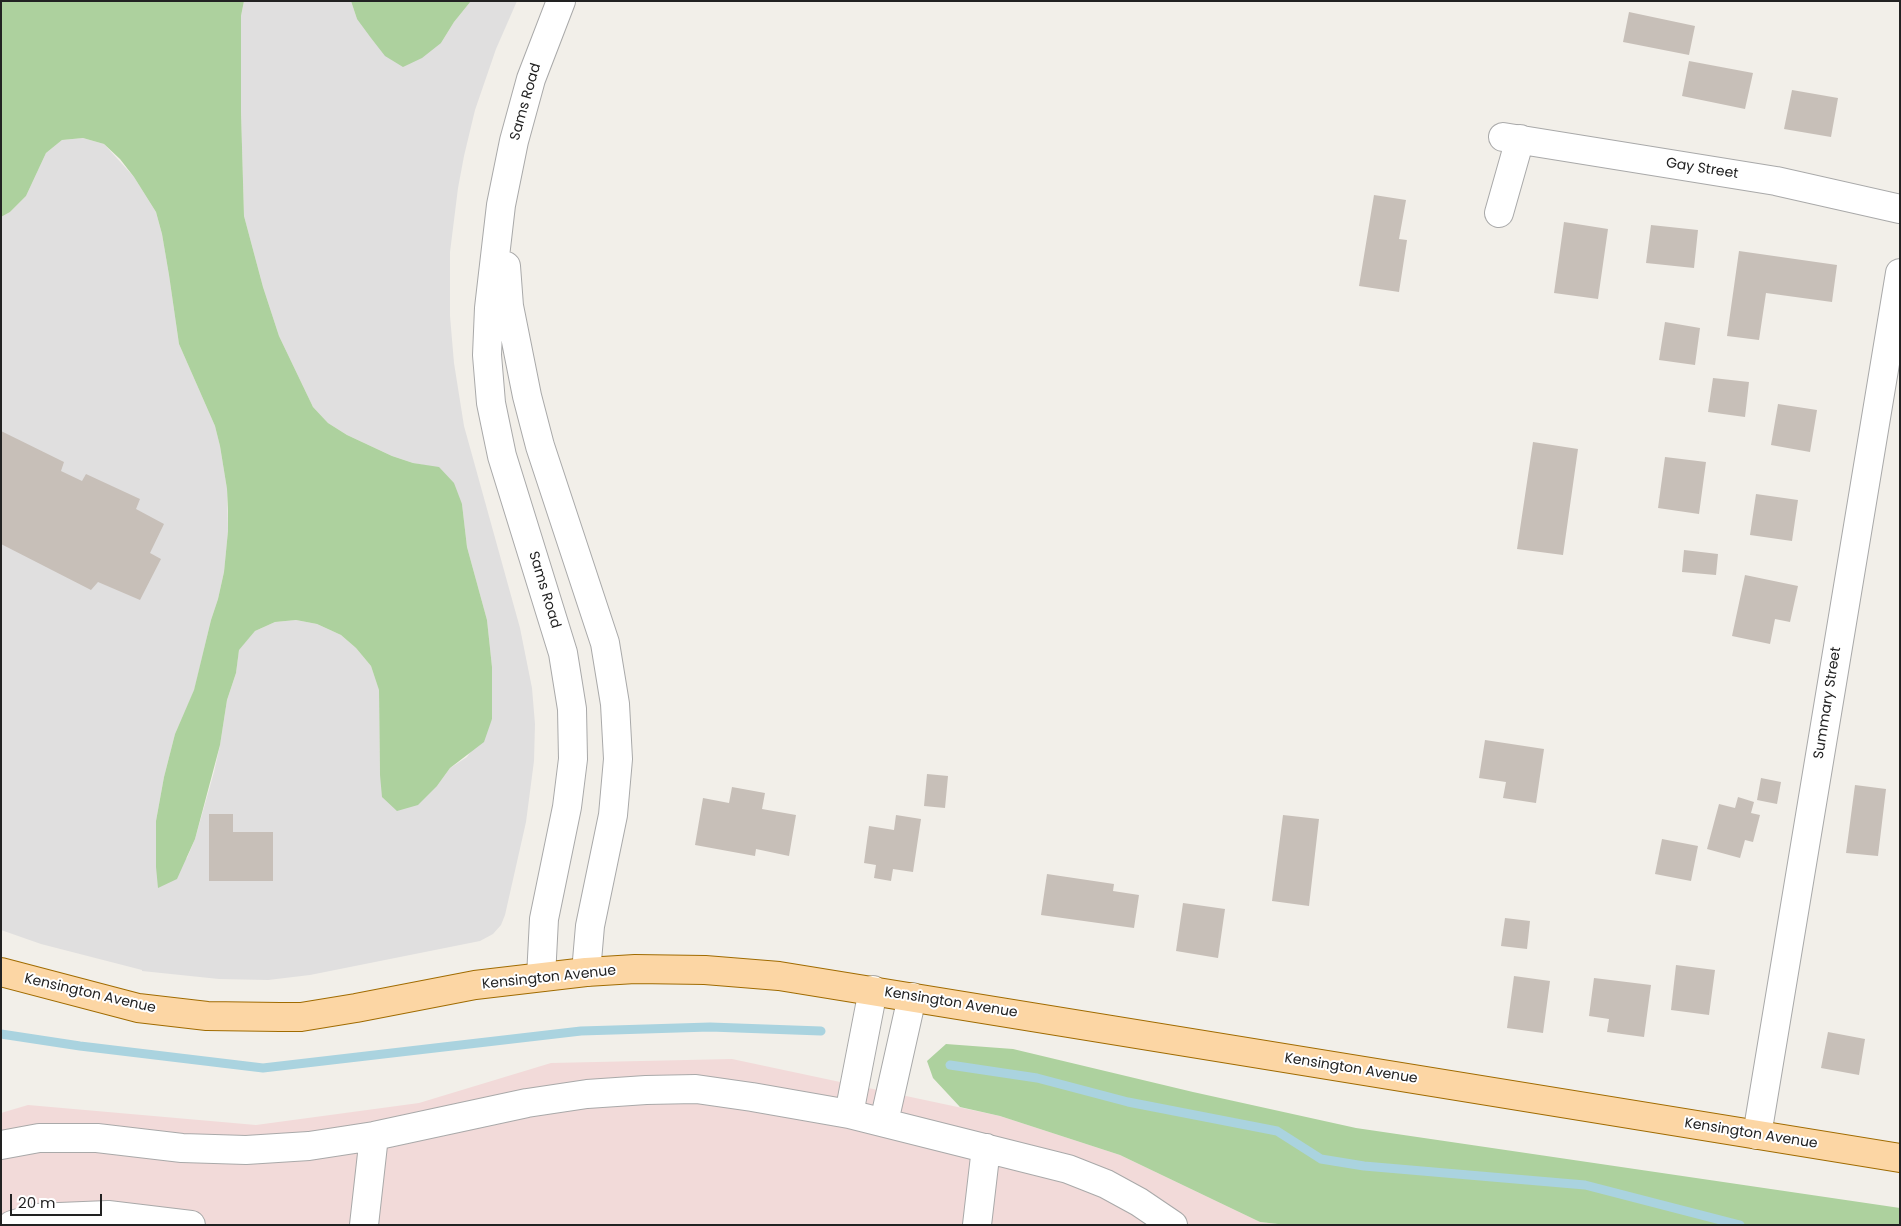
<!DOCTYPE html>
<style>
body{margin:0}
#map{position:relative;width:1901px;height:1226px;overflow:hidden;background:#f2efe9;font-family:Poppins,sans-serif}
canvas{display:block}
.frame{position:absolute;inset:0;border:2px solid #222;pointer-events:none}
.scale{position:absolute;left:10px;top:1194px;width:92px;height:22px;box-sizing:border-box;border:2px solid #222;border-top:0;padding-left:6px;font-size:15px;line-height:18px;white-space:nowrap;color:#222;-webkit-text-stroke:4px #fff;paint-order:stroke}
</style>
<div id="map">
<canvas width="1901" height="1226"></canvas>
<div class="frame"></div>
<div class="scale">20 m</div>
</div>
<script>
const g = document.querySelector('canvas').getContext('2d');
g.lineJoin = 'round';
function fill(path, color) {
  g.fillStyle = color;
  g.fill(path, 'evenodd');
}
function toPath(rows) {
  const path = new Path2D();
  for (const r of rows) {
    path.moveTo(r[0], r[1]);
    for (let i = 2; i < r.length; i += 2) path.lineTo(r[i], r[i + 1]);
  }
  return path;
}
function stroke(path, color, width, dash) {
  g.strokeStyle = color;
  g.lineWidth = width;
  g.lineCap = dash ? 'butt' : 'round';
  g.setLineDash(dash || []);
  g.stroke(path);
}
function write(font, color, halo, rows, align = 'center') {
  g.font = font + ' Poppins,sans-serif';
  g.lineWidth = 4;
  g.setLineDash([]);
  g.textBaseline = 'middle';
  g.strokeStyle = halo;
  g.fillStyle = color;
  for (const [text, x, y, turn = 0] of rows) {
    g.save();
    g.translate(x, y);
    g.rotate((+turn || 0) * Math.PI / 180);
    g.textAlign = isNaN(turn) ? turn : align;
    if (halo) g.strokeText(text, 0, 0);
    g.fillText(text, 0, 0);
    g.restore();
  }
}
fill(toPath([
 [244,1,351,1,357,19,441,43,454,22,471,1,517,1,496,49,475,110,464,156,458,188,450,252,450,316,454,363,464,426,520,628,532,688,535,724,534,761,526,822,505,915,501,925,493,934,480,941,310,975,268,980,219,979,142,971,142,970,41,944,1,930,1,217,10,212,26,196,46,153,62,140,83,138,104,144,134,177,156,212,162,234,169,275,179,344,215,426,220,446,227,489,228,531,224,572,218,599,211,620,194,691,175,734,164,777,156,821,156,867,187,858,195,839,214,772,220,745,227,700,236,673,239,649,255,631,275,622,296,620,317,624,341,635,356,648,371,666,379,689,380,775,437,786,450,768,467,757,492,719,492,667,487,620,467,547,462,504,439,468,413,463,392,456,347,435,328,423,313,407,279,336,263,287,244,216,241,112,241,16]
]), '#e0dfdf');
fill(toPath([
 [732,1059,1000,1116,1120,1155,1260,1222,1287,1225,1,1225,1,1113,28,1105,256,1125,419,1103,551,1063]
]), '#f2dad9');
fill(toPath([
 [1,1,244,1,241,16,241,112,244,216,263,287,279,336,313,407,328,423,347,435,392,456,413,463,439,467,454,483,462,504,467,547,487,620,492,667,492,719,484,742,450,768,437,786,418,805,397,811,382,797,380,775,379,690,371,666,356,648,341,635,317,624,296,620,275,622,255,631,239,650,236,673,227,700,220,745,195,839,177,879,158,888,156,867,156,821,164,777,175,734,194,690,211,620,218,599,224,572,228,531,228,510,227,489,220,446,215,426,179,344,169,275,162,234,156,212,134,177,120,159,104,144,83,138,62,140,46,153,26,196,10,212,1,217],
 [351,1,471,1,454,22,441,43,422,58,403,67,385,56,371,38,357,19],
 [946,1044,1013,1049,1193,1092,1356,1128,1900,1208,1900,1225,1287,1225,1260,1222,1120,1155,1000,1116,960,1107,933,1078,927,1061]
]), '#add19e');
stroke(toPath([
 [1,1034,80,1046,263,1068,581,1031,710,1027,821,1031],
 [950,1065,1037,1078,1128,1102,1277,1131,1321,1159,1364,1166,1585,1185,1740,1225]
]), '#aad3df', 9);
fill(toPath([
 [1629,12,1695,26,1689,55,1623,42],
 [1689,61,1753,73,1745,109,1682,96],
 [1792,90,1838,98,1831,137,1784,129],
 [1374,195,1406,200,1399,239,1407,240,1399,292,1359,286],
 [1564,222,1608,229,1598,299,1554,293],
 [1651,225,1698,230,1694,268,1646,263],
 [1739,251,1837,265,1832,302,1766,293,1759,340,1727,336],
 [1665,322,1700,328,1695,365,1659,360],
 [1713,378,1749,382,1745,417,1708,412],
 [1778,404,1817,410,1810,452,1771,445],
 [1,431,64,462,61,471,82,481,86,474,140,499,136,509,164,524,150,553,161,559,140,600,98,582,91,590,1,544],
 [1533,442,1578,449,1563,555,1517,549],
 [1665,457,1706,462,1699,514,1658,508],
 [1756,494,1798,500,1792,541,1750,535],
 [1684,550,1718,554,1716,575,1682,572],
 [1745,575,1798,586,1790,622,1775,619,1770,644,1732,636],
 [1485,740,1544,749,1536,803,1503,798,1506,782,1479,778],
 [927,774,948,776,945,808,924,806],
 [1761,778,1781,782,1777,804,1757,800],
 [1855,785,1886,789,1878,856,1846,853],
 [732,787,765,793,762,809,796,815,789,856,756,849,755,856,695,845,703,798,729,803],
 [1738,797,1754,802,1751,813,1760,815,1753,842,1745,840,1740,858,1707,849,1719,804,1735,808],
 [209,814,233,814,233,832,273,832,273,881,209,881],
 [896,815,921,819,913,872,893,869,891,881,874,878,876,865,864,863,869,826,894,830],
 [1283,815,1319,819,1309,906,1272,901],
 [1662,839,1698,846,1691,881,1655,874],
 [1047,874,1114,884,1113,891,1139,895,1134,928,1041,915],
 [1183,903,1225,909,1218,958,1176,951],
 [1505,918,1530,921,1527,949,1501,946],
 [1676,965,1715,970,1709,1015,1671,1010],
 [1514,976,1550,981,1543,1033,1507,1028],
 [1594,978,1651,985,1644,1037,1607,1032,1609,1019,1589,1016],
 [1828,1032,1865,1039,1859,1075,1821,1068]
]), '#c7bfb8');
const minor = toPath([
 [1503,137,1776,181,1900,209],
 [1499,213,1520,139],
 [506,266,509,306,527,396,540,446,605,643,615,704,618,759,613,815,590,926,586,972],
 [541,977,544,919,567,807,573,759,572,709,563,653,502,456,491,403,487,355,489,308,501,205,514,141,531,79,561,1],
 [849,1114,873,990],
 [884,1122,912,997],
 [1757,1135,1900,273],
 [1,1145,39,1138,97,1138,182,1148,246,1150,309,1146,374,1136,527,1103,587,1094,646,1090,696,1089,752,1097,849,1114,1068,1169,1106,1184,1139,1202,1173,1225],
 [12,1225,35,1218,108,1215,191,1225],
 [364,1225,374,1136],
 [977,1225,986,1148]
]);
const major = toPath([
 [1,972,138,1008,207,1016,280,1017,301,1017,356,1008,475,985,586,972,635,969,705,970,779,976,1900,1158]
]);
stroke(minor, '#a9a9a9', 30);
stroke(major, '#a06b00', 30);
stroke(minor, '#fff', 28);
stroke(major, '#fcd6a4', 28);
write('14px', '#222', '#fff', [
 ["Sams Road",526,102,-74],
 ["Gay Street",1702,169,9],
 ["Sams Road",544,590,73],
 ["Summary Street",1828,703,-81],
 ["Kensington Avenue",549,978,-6],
 ["Kensington Avenue",90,994,13],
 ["Kensington Avenue",951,1003,9],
 ["Kensington Avenue",1351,1069,9],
 ["Kensington Avenue",1751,1134,9]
]);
</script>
